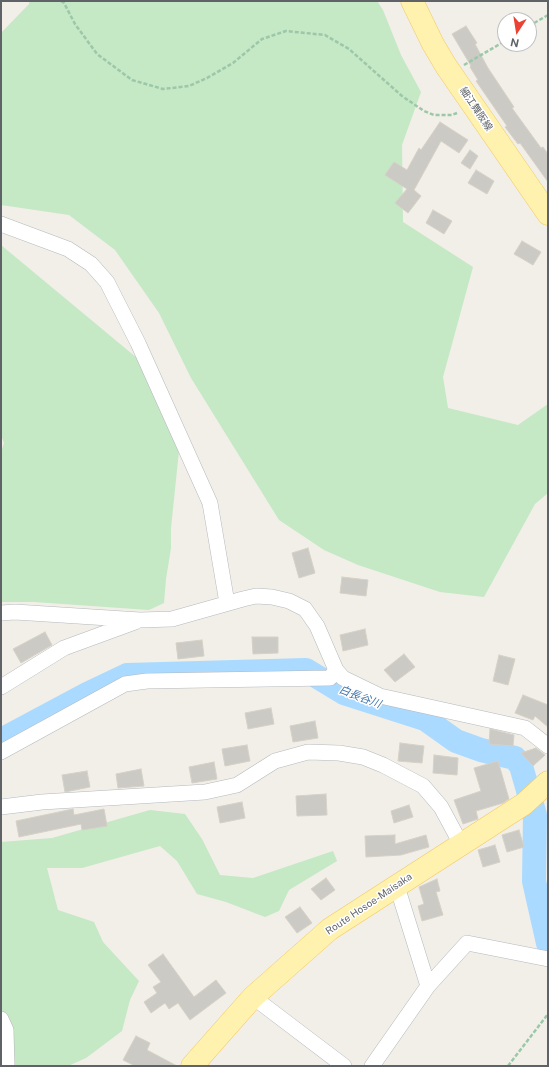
<!DOCTYPE html>
<meta charset="utf-8">
<style>
body{margin:0}
#map{position:relative;width:549px;height:1067px;overflow:hidden;background:#f1efe8;font-family:"Public Sans",sans-serif}
canvas{display:block}
.frame{position:absolute;inset:0;border:2px solid #5f6368;pointer-events:none}
.north{position:absolute;left:497px;top:12px;width:40px;height:40px;box-sizing:border-box;background:#fff;border:1px solid #bfc1c3;border-radius:50%;rotate:192deg;font-size:11px;font-weight:700;line-height:16px;text-align:center;color:#5f6368}
.north::after{content:'';display:block;margin:auto;width:14px;height:18px;background:#ea4335;clip-path:polygon(50% 0,100% 100%,50% 72%,0 100%)}
</style>
<div id="map">
<canvas width="549" height="1067"></canvas>
<div class="frame"></div>
<div class="north">N</div>
</div>
<script>
const g = document.querySelector('canvas').getContext('2d');
g.lineJoin = 'round';
function fill(path, color) {
  g.fillStyle = color;
  g.fill(path, 'evenodd');
}
function toPath(rows) {
  const path = new Path2D();
  for (const r of rows) {
    path.moveTo(r[0], r[1]);
    for (let i = 2; i < r.length; i += 2) path.lineTo(r[i], r[i + 1]);
  }
  return path;
}
function stroke(path, color, width, dash) {
  g.strokeStyle = color;
  g.lineWidth = width;
  g.lineCap = dash ? 'butt' : 'round';
  g.setLineDash(dash || []);
  g.stroke(path);
}
function write(font, color, halo, rows, align = 'center') {
  g.font = font + ' "Public Sans","Noto Sans JP",sans-serif';
  g.lineWidth = 3;
  g.setLineDash([]);
  g.textBaseline = 'middle';
  g.strokeStyle = halo;
  g.fillStyle = color;
  for (const [text, x, y, turn = 0] of rows) {
    g.save();
    g.translate(x, y);
    g.rotate((+turn || 0) * Math.PI / 180);
    g.textAlign = isNaN(turn) ? turn : align;
    if (halo) g.strokeText(text, 0, 0);
    g.fillText(text, 0, 0);
    g.restore();
  }
}
fill(toPath([
 [29,1,377,1,383,10,401,55,421,92,402,145,403,222,473,267,443,377,448,408,518,425,548,404,548,493,535,504,484,597,440,592,358,565,324,550,279,520,191,378,159,313,115,250,69,215,1,205,1,33,29,4],
 [1,245,143,363,180,441,171,528,171,548,166,579,164,603,149,610,34,602,1,602,1,452,4,443,1,435],
 [150,810,185,814,202,839,220,875,253,878,333,851,337,861,289,890,279,911,265,917,226,902,197,894,177,861,160,846,82,868,47,868,58,910,94,922,103,942,139,981,130,1000,122,1031,86,1058,68,1066,2,1066,1,842,52,838]
]), '#c5e8c5');
stroke(toPath([
 [1,740,87,694,127,675,306,670,344,693,425,719,456,741,481,750,515,758,521,766,535,815,534,881,548,943]
]), '#aadaff', 24);
const building = toPath([
 [466,26,477,43,475,44,488,68,514,107,512,108,541,148,543,147,548,154,548,182,520,143,518,144,505,127,507,126,476,81,478,80,470,67,471,66,452,34,466,26],
 [440,122,468,140,459,153,441,141,414,190,421,196,408,213,395,203,407,189,385,175,394,162,407,170,419,148,421,150,440,122],
 [470,150,478,156,470,169,461,163,470,150],
 [476,170,494,181,487,194,468,183,476,170],
 [433,210,452,221,444,234,426,223,433,210],
 [522,241,541,252,533,265,514,254,522,241],
 [308,548,315,573,299,578,292,553,308,548],
 [342,577,368,580,366,596,340,593,342,577],
 [365,629,368,645,343,651,340,635,365,629],
 [45,632,52,645,21,663,13,649,45,632],
 [252,637,278,637,278,653,253,654,252,637],
 [202,640,204,656,178,659,176,643,202,640],
 [404,654,415,667,395,682,384,670,404,654],
 [499,655,515,659,508,685,493,681,499,655],
 [523,695,548,705,548,727,535,716,533,720,515,713,523,695],
 [271,708,274,724,248,729,245,713,271,708],
 [315,721,318,738,293,742,290,726,315,721],
 [490,729,514,735,513,746,489,744,490,729],
 [400,743,424,746,422,763,398,761,400,743],
 [247,745,250,761,225,766,222,749,247,745],
 [536,748,545,755,533,766,521,753,536,748],
 [434,755,458,758,457,775,433,773,434,755],
 [498,761,509,799,503,803,476,811,478,819,463,824,454,800,481,791,474,768,498,761],
 [214,762,217,779,192,783,189,767,214,762],
 [141,769,144,786,118,788,116,774,141,769],
 [87,771,90,787,65,792,62,775,87,771],
 [326,794,327,815,297,816,296,796,326,794],
 [242,802,245,818,220,823,217,807,242,802],
 [409,805,413,817,394,823,391,811,409,805],
 [73,809,74,815,104,809,107,826,82,830,81,824,19,837,16,821,73,809],
 [519,830,524,847,507,852,502,835,519,830],
 [395,835,395,844,426,835,429,847,401,855,366,857,365,836,395,835],
 [495,845,500,862,483,867,478,850,495,845],
 [326,878,335,890,321,900,311,889,326,878],
 [437,879,440,891,436,892,443,915,422,921,418,906,424,904,419,887,437,879],
 [300,907,312,923,297,933,285,917,300,907],
 [163,954,194,997,216,980,226,993,190,1020,178,1003,169,1009,165,1003,151,1013,144,1002,157,993,153,987,161,982,148,965,163,954],
 [136,1036,150,1043,147,1050,177,1066,135,1066,123,1060,136,1036]
]);
fill(building, '#cccac5');
stroke(building, '#d6d1c6', 1);
const street = toPath([
 [1,224,68,249,91,264,107,282,138,343,210,503,227,603],
 [1,613,15,612,140,620,172,619,243,599,256,596,272,597,289,601,305,609,317,626,336,670,343,678,380,696,525,728,548,746],
 [1,687,64,648,135,622],
 [1,752,125,684,147,681,330,678,336,670],
 [1,807,42,802,205,792,237,785,275,761,308,752,339,753,363,757,383,765,423,786,441,807,462,846],
 [395,885,400,896,428,986],
 [253,997,344,1066],
 [1,1019,6,1030,7,1066],
 [372,1066,428,986,467,943,548,959]
]);
const primary = toPath([
 [412,1,433,44,446,66,548,214],
 [192,1066,253,997,330,929,524,804,548,782]
]);
stroke(street, '#b5b8bc', 16);
stroke(primary, '#f2c960', 23);
stroke(toPath([
 [61,1,64,3,75,24,97,54,132,80,163,89,189,86,207,78,233,63,262,39,286,31,325,35,349,49,402,96,424,111,434,115,452,115,457,113],
 [529,26,548,15],
 [464,65,505,41],
 [508,1066,548,1014]
]), '#9cc7a9', 2.5, [4, 2]);
stroke(street, '#fff', 15);
stroke(primary, '#fff2af', 22);
write('10px', '#5f6368', '#fff', [
 ["細江舞阪線",476,109,56],
 ["Route Hosoe-Maisaka",369,904,-34]
]);
write('italic 11px', '#4174aa', '#fff', [
 ["白長谷川",360,697,21]
]);
</script>
